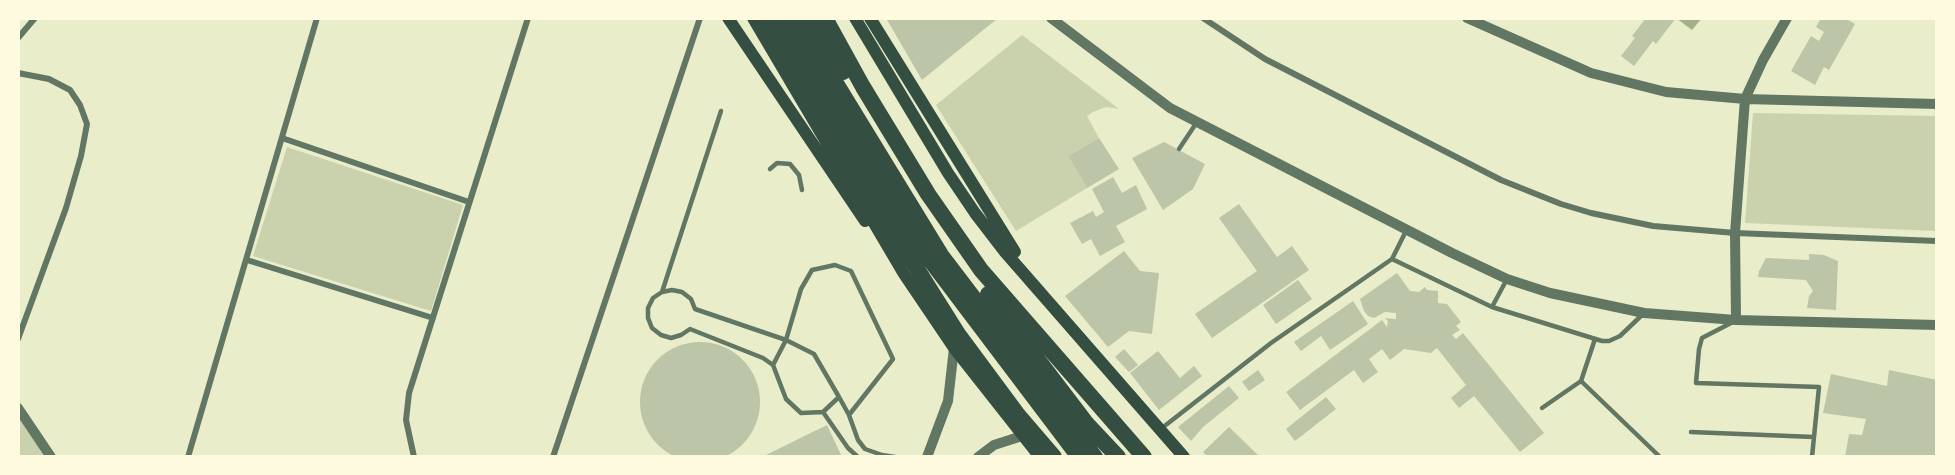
<!DOCTYPE html>
<style>
body{margin:0}
#map{position:relative;width:1955px;height:475px;overflow:hidden;background:#e9edc9;font-family:"Zilla Slab",serif}
canvas{display:block}
.frame{position:absolute;inset:0;border:20px solid #fefae0;pointer-events:none}
</style>
<div id="map">
<canvas width="1955" height="475"></canvas>
<div class="frame"></div>
</div>
<script>
const g = document.querySelector('canvas').getContext('2d');
g.lineJoin = 'round';
function fill(path, color) {
  g.fillStyle = color;
  g.fill(path, 'evenodd');
}
function toPath(rows) {
  const path = new Path2D();
  for (const r of rows) {
    if (r.length === 3) {
      path.moveTo(r[0] + r[2], r[1]);
      path.arc(r[0], r[1], r[2], 0, 2 * Math.PI);
      continue;
    }
    path.moveTo(r[0], r[1]);
    for (let i = 2; i < r.length; i += 2) path.lineTo(r[i], r[i + 1]);
  }
  return path;
}
function stroke(path, color, width, dash) {
  g.strokeStyle = color;
  g.lineWidth = width;
  g.lineCap = dash ? 'butt' : 'round';
  g.setLineDash(dash || []);
  g.stroke(path);
}
fill(toPath([
 [1022,35,1119,109,1106,107,1093,112,1087,116,1099,138,1068,156,1087,188,1016,231,936,105],
 [1753,113,1937,116,1937,231,1745,223],
 [287,147,463,205,431,311,253,256],
 [18,417,46,457,18,457]
]), '#cad2ad');
fill(toPath([
 [1676,18,1702,18,1692,30]
]), '#a3b18a');
fill(toPath([
 [886,18,998,18,922,80],
 [1646,18,1676,18,1656,44,1653,41,1634,66,1621,56,1635,38,1632,36],
 [1821,18,1849,18,1848,20,1855,24,1829,70,1824,67,1815,85,1791,71,1811,36,1819,41,1824,32,1816,27],
 [1099,138,1119,169,1087,188,1068,156],
 [1164,142,1205,164,1193,189,1163,210,1132,158],
 [1113,177,1122,193,1136,185,1147,209,1116,226,1125,242,1100,256,1091,239,1082,244,1070,223,1093,211,1096,217,1104,212,1092,189],
 [1239,204,1277,257,1292,246,1309,270,1212,338,1195,314,1257,271,1219,218],
 [1124,251,1140,271,1159,273,1152,334,1129,331,1108,347,1065,296],
 [1809,254,1824,255,1838,261,1836,310,1807,308,1809,296,1813,291,1806,280,1758,277,1759,271,1766,258,1809,260],
 [1397,273,1410,291,1419,292,1425,287,1427,290,1438,291,1438,303,1447,304,1461,322,1456,326,1460,330,1452,335,1456,339,1463,333,1544,433,1520,452,1474,396,1459,408,1451,398,1466,385,1437,348,1431,353,1404,349,1390,360,1382,349,1369,359,1378,372,1363,383,1354,370,1300,410,1286,392,1382,320,1387,327,1388,321,1385,318,1396,319,1396,313,1385,312,1374,318,1368,316,1364,311,1360,299],
 [1298,280,1312,299,1276,324,1263,305],
 [1353,301,1368,324,1330,350,1321,336,1301,351,1294,342],
 [700,402,60],
 [1124,349,1138,365,1129,372,1115,357],
 [1158,351,1180,378,1194,366,1202,376,1159,410,1130,373],
 [1258,370,1265,380,1249,391,1242,382],
 [1889,370,1937,380,1937,457,1845,457,1849,434,1862,435,1866,419,1823,413,1831,374,1887,386],
 [1229,386,1239,398,1203,427,1191,441,1178,427],
 [1326,397,1336,409,1295,441,1286,429],
 [827,425,842,457,762,457],
 [1229,427,1260,457,1208,457,1203,452]
]), '#bcc5a7');
stroke(toPath([
 [1179,149,1197,122],
 [770,169,777,163,790,164,799,175,802,190],
 [1392,259,1492,307,1602,341,1609,341,1620,336,1642,315],
 [662,292,721,111],
 [1492,307,1507,279],
 [1733,322,1702,338,1699,349,1696,383,1819,387,1812,457],
 [773,365,786,340,801,289,812,270,835,265,851,271,893,359,849,415],
 [1581,381,1659,456],
 [1542,408,1581,381,1595,339],
 [823,412,801,413,786,399,773,365,763,358,690,329,681,335,671,338,661,335,652,328,648,318,648,308,653,298,662,292,672,290,682,292,691,299,695,309,786,340,814,354,839,397],
 [1162,428,1271,343,1392,259,1407,229],
 [1691,432,1814,437],
 [858,457,848,448,823,412,839,397,849,415,858,440,865,449,882,455,895,457]
]), '#617663', 4.5);
stroke(toPath([
 [1203,18,1265,59,1501,180,1561,204,1591,213,1653,226,1735,233,1937,241],
 [18,38,35,18],
 [18,73,49,79,70,90,80,105,87,124,81,156,66,208,18,339],
 [282,138,469,202],
 [247,260,433,318],
 [188,457,317,18],
 [414,457,406,420,409,393,528,18],
 [553,457,700,18]
]), '#617663', 6);
stroke(toPath([
 [1051,18,1170,108,1452,253,1507,279,1550,293,1644,313,1736,320,1937,325],
 [1467,18,1591,73,1666,92,1745,99,1937,104],
 [1736,320,1735,233,1745,99,1763,60,1787,18],
 [18,408,51,457],
 [927,457,948,401,954,348],
 [978,457,994,445,1022,436]
]), '#617663', 10);
stroke(toPath([
 [728,18,865,221],
 [753,18,904,274,954,348,1040,457],
 [855,18,948,173,975,213,1005,252,1184,457],
 [870,18,1015,252]
]), '#344e41', 12);
stroke(toPath([
 [764,18,858,175,958,334,1018,415,1054,457],
 [782,18,918,244,1079,457],
 [796,18,941,255,1095,457],
 [810,18,843,72],
 [825,18,863,87,928,194,981,270,1144,457],
 [988,294,1087,424,1118,457]
]), '#344e41', 16);
</script>
